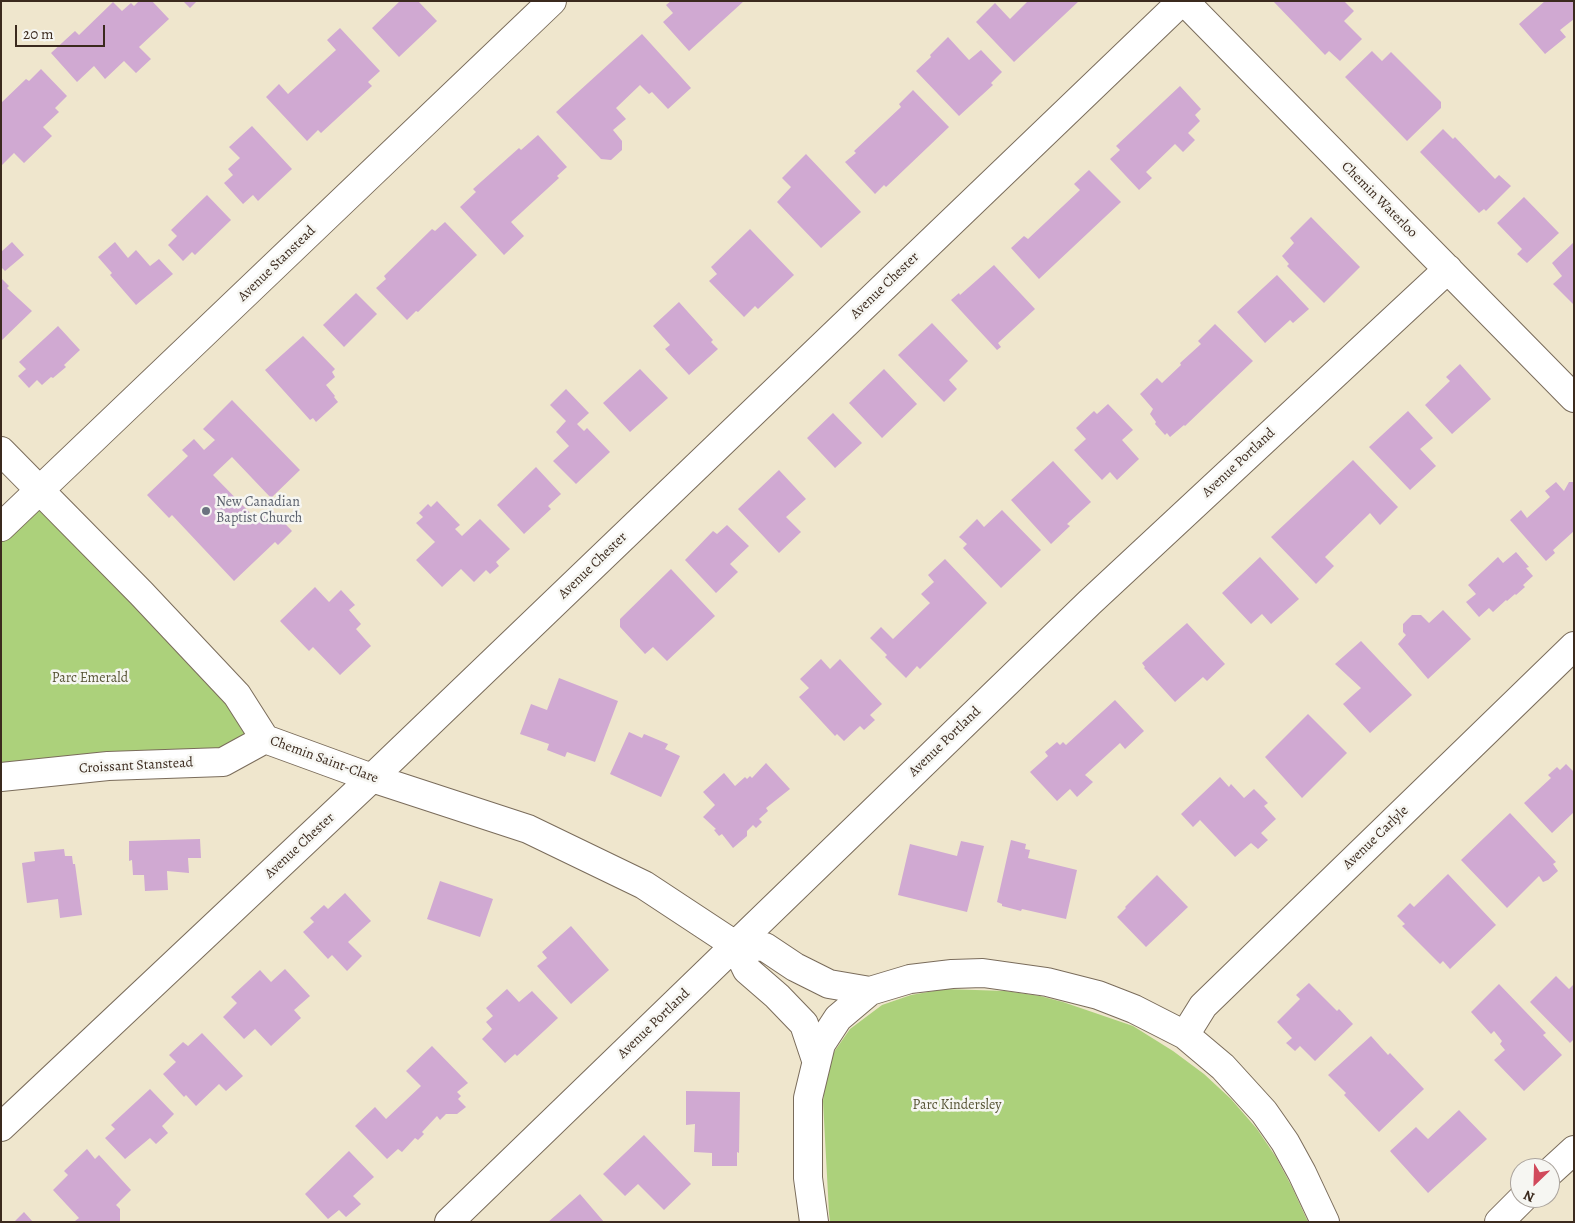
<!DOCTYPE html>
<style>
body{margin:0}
#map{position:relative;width:1575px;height:1223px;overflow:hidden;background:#efe6cd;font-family:Alegreya,serif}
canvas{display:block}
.frame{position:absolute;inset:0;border:2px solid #3b2a1e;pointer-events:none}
.north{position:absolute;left:1510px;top:1158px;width:50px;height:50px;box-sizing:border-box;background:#f6f6f2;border:1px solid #aba49d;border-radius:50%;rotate:204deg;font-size:14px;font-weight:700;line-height:20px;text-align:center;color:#3b2a1e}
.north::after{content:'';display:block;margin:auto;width:18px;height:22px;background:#d1495b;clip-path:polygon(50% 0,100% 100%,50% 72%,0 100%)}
.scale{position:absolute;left:15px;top:25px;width:90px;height:22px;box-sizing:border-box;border:2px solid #3b2a1e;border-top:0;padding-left:6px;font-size:15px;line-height:18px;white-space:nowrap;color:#3b2a1e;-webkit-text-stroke:4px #f6f6f2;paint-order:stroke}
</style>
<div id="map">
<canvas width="1575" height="1223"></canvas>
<div class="frame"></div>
<div class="north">N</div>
<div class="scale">20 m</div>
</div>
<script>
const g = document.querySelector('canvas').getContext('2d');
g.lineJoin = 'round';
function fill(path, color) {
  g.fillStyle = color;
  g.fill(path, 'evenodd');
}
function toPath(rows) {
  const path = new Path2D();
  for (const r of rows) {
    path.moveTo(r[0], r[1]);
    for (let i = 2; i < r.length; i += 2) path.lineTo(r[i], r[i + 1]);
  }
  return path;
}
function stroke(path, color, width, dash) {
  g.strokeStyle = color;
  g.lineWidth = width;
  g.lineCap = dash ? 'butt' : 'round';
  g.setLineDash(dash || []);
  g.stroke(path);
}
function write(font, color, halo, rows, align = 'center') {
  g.font = font + ' Alegreya,serif';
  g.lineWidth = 5;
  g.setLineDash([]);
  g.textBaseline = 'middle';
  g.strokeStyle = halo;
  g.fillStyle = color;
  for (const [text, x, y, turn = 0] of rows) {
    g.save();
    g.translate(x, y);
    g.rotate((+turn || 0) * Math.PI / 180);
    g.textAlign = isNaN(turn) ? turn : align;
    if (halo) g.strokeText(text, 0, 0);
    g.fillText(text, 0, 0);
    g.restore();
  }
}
fill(toPath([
 [40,490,265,739,223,762,1,781,1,527],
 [945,989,1006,991,1040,996,1063,1002,1133,1026,1173,1051,1204,1074,1231,1099,1257,1129,1276,1157,1292,1187,1308,1222,830,1222,829,1213,823,1101,827,1071,834,1052,850,1029,882,1005,911,995]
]), '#acd17b');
fill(toPath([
 [139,1,152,1,169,19,139,47,151,59,136,73,124,61,105,79,94,66,77,82,51,53,75,31,79,35,113,2,122,11,131,3,134,6],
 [183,1,197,1,190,8],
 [400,1,418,1,437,21,399,57,372,28],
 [671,1,744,1,689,51,663,22,673,13,666,5],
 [1028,1,1079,1,1014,62,976,22,995,3,1010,19],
 [1273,1,1344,1,1354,11,1344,21,1362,39,1340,61,1329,51,1325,55],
 [1545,1,1574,1,1574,19,1560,30,1566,37,1545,54,1519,24],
 [340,28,380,71,368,82,372,86,321,133,318,130,307,141,266,97,279,84,288,94,336,50,327,40],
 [642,34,691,88,668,109,652,92,649,94,640,85,616,108,626,119,613,130,622,141,622,150,611,160,601,159,556,112],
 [948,37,969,60,981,50,1002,72,991,83,993,85,959,116,916,71,931,57,930,55],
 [1372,51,1382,61,1391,52,1441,102,1441,108,1407,141,1345,77],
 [41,69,67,96,55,108,59,112,43,127,52,136,24,163,14,153,1,166,1,103,26,79,29,81],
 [1180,86,1201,109,1195,115,1200,121,1188,133,1195,140,1183,152,1175,144,1146,172,1152,178,1139,190,1110,159,1120,150,1116,146],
 [913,90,949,127,886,187,884,185,875,194,845,162,856,153,854,151,901,107,899,104],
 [252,126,292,169,258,201,253,195,243,204,224,183,233,175,228,169,240,158,229,147],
 [1443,129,1453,139,1455,137,1495,179,1499,175,1511,186,1486,211,1484,209,1479,213,1420,152],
 [538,135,567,167,557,176,559,178,511,222,524,236,504,255,460,207,476,192,473,189,519,148,521,150],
 [806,154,861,212,821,248,777,202,791,187,782,178],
 [1089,170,1121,202,1039,279,1011,248,1024,236,1028,239,1080,190,1074,184],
 [207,195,231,220,195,255,192,252,183,261,168,245,177,236,171,230],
 [1524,197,1559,233,1527,263,1517,254,1522,249,1497,223],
 [1311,217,1360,267,1324,303,1287,266,1289,264,1282,256,1294,243,1290,238],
 [445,222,477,255,418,312,416,311,407,320,376,288,386,279,384,276,432,229,435,231],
 [750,229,794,275,758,309,755,306,744,317,709,281,717,274,711,267],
 [12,242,24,255,5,271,1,267,1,252],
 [115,242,128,258,136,250,150,266,159,259,173,274,136,305,110,275,112,273,98,257],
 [1574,242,1574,305,1553,284,1562,276,1552,263],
 [994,265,1035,309,998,343,1001,347,997,350,951,300,959,293,960,295],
 [1277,275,1309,309,1293,323,1290,320,1265,343,1237,312],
 [1,278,9,286,7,288,32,311,1,341],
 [356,293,377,314,344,347,323,325],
 [679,302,713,340,711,342,718,349,689,375,665,349,670,345,653,326],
 [932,323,968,361,949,380,957,389,944,402,898,355],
 [1215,324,1253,361,1185,426,1184,425,1170,437,1167,433,1165,435,1155,424,1156,422,1150,414,1153,409,1140,394,1157,378,1162,383,1181,365,1180,363,1201,344,1198,341],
 [58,326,80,350,64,365,66,367,53,378,51,377,42,385,37,380,29,388,18,376,26,369,19,362],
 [303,336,335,369,332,372,335,377,326,385,335,396,334,397,338,402,316,422,313,418,310,420,265,370],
 [1460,364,1491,399,1452,434,1425,405,1450,381,1446,377],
 [640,369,668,398,630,432,603,403],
 [884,369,917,404,882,438,849,403],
 [566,389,589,413,577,424,584,431,587,428,610,452,576,484,553,461,569,446,556,432,566,421,550,405],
 [232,400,300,470,271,498,232,457,213,475,257,520,270,508,292,531,278,545,275,542,234,581,172,515,169,518,147,495,188,456,182,450,194,439,204,450,215,440,203,429],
 [1108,404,1133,430,1122,440,1139,459,1117,480,1110,472,1102,480,1074,450,1086,439,1076,428,1094,411,1097,414],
 [1408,411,1433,438,1420,449,1436,466,1410,490,1369,447],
 [833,413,862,443,835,468,807,438],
 [1353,460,1398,507,1380,525,1370,513,1325,557,1334,566,1316,584,1271,537],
 [1053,461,1091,502,1067,524,1070,526,1051,544,1011,500],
 [536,467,561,494,548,506,551,509,524,534,497,505],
 [779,470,806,499,786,517,801,532,779,553,738,509],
 [1556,482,1564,491,1569,482,1574,482,1574,531,1553,550,1555,553,1546,561,1510,520,1521,510,1527,518,1550,497,1545,491],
 [437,501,460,525,455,529,462,536,480,519,510,549,496,562,499,566,490,574,486,570,474,582,461,569,442,587,416,560,435,542,416,523,423,517,419,513,428,504,431,507],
 [1002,510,1041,550,1001,588,963,548,967,544,959,537,977,519,984,527],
 [727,525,749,546,730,564,738,572,716,593,685,560,713,531,717,534],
 [1516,552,1529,567,1526,568,1533,576,1523,585,1525,587,1516,595,1515,594,1507,601,1506,600,1493,612,1489,608,1479,617,1466,602,1476,594,1468,585,1498,557,1503,563],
 [1260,557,1299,599,1271,624,1262,614,1251,624,1222,593],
 [945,559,987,603,920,669,917,666,906,678,885,657,887,655,870,638,881,627,893,639,930,603,921,594,934,582,928,575],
 [671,569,715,616,667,661,653,647,645,654,620,627,620,619],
 [315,587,329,602,341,590,355,605,349,610,361,624,356,629,371,646,340,675,313,647,309,651,280,621],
 [1443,610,1471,639,1428,679,1398,644,1406,635,1403,632,1403,624,1412,615,1421,615,1429,623],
 [1187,623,1225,664,1207,681,1203,677,1175,702,1144,668,1145,667,1142,663],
 [1361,641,1412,695,1370,733,1343,704,1361,688,1335,664],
 [821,659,830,669,840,659,882,704,870,715,875,720,864,730,860,726,844,741,837,734,835,736,799,697,809,688,800,679],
 [559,678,618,701,595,762,567,752,565,757,547,750,549,744,520,734,531,704,547,710],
 [1115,700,1144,731,1125,749,1120,743,1085,775,1093,782,1077,797,1070,789,1057,801,1030,772,1048,756,1045,752,1057,742,1060,745,1063,742,1066,745],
 [1308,714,1347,753,1302,798,1265,757],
 [629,732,642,738,644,734,668,744,665,749,680,756,661,797,610,774],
 [766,763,790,789,766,808,768,811,759,819,762,822,756,828,753,825,747,831,747,836,733,848,722,834,719,836,714,830,716,829,703,817,715,805,703,792,724,773,735,786,745,777,747,779,750,776,752,778],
 [1566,764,1574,772,1574,812,1552,833,1524,803,1551,778,1548,775,1557,767,1560,770],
 [1220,777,1229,787,1231,784,1244,798,1254,789,1268,803,1264,806,1276,819,1261,833,1268,840,1258,849,1251,843,1235,857,1200,820,1193,827,1181,814],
 [1510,813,1556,862,1553,864,1558,871,1548,880,1543,882,1539,876,1507,908,1461,860],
 [200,839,201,858,188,858,189,873,167,871,168,890,145,891,144,875,133,875,132,860,129,861,129,841],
 [1011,840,1026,844,1025,849,1030,850,1028,858,1077,870,1066,919,1022,909,1021,911,1002,906,1002,904,997,902],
 [961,841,984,846,967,912,898,895,910,844,957,856],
 [64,849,65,856,72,856,73,864,75,864,82,915,60,918,58,899,27,903,22,863,35,861,34,852],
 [1448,874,1496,925,1450,969,1443,961,1440,964,1402,926,1405,924,1397,916,1410,903,1414,907],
 [1157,875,1188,907,1146,947,1117,917,1126,908,1125,907],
 [440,881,493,899,480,937,427,919],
 [345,893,371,921,348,942,362,956,347,971,332,955,328,959,303,932,314,922,310,918,324,905,328,909],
 [571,926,609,970,571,1004,537,966,547,958,542,952],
 [285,969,310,996,294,1010,301,1018,271,1046,255,1029,244,1039,223,1017,237,1003,231,997,260,970,271,982],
 [1556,976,1569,989,1574,984,1574,1039,1570,1043,1530,1002],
 [1309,983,1337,1011,1339,1009,1353,1024,1315,1061,1300,1046,1295,1051,1286,1043,1292,1038,1277,1022,1300,999,1296,995],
 [1499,984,1546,1033,1543,1035,1562,1055,1524,1091,1494,1060,1505,1050,1500,1044,1502,1041,1494,1031,1491,1034,1471,1012],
 [507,989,519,1002,532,991,558,1018,517,1056,515,1054,505,1063,482,1039,492,1029,486,1022,493,1016,486,1008],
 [202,1033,243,1076,226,1091,219,1084,196,1106,186,1095,184,1097,163,1074,176,1062,169,1055,183,1042,188,1046],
 [1371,1036,1388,1055,1390,1053,1424,1089,1379,1132,1344,1095,1346,1093,1328,1075],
 [432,1046,468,1083,457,1092,461,1096,458,1099,466,1107,457,1114,446,1114,440,1120,437,1116,422,1132,424,1134,418,1140,415,1138,402,1152,398,1149,387,1159,355,1126,375,1107,386,1119,421,1086,406,1071],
 [150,1089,174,1114,162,1126,168,1133,156,1144,150,1138,125,1159,105,1138,115,1129,111,1125],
 [686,1091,740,1092,739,1153,737,1152,737,1166,712,1166,712,1153,694,1152,695,1124,686,1125],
 [1459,1110,1487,1139,1428,1193,1390,1151,1416,1127,1428,1139],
 [644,1135,691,1184,664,1210,638,1184,625,1196,603,1174],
 [87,1149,95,1159,99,1155,131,1190,116,1205,120,1209,120,1222,76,1222,75,1221,79,1218,53,1190,68,1175,64,1171],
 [349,1151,374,1177,353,1196,361,1204,346,1217,339,1210,328,1219,305,1194],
 [580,1194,604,1222,548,1222],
 [24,1212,33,1222,14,1222]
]), '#d0a9d2');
const minor = toPath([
 [1184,1,1574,398],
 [1,451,141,593,237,695,265,739,372,778,528,829,644,885,735,945,765,947,795,967,829,984,870,991],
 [1,527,552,1],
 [1,777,108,766,223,762,265,739],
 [735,945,747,970,777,996,804,1024,816,1060],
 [1185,1035,1203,1006,1574,646],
 [1,1127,372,778,1182,1],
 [1550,1172,1574,1150],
 [449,1222,1089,603,1448,269],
 [814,1222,808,1178,808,1098,821,1044,838,1018,870,991,910,979,952,974,983,973,1047,982,1098,995,1134,1009,1185,1035,1223,1067,1264,1112,1285,1142,1302,1173,1325,1222],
 [1499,1222,1523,1198]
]);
stroke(minor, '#7a6c5b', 30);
stroke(minor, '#fff', 28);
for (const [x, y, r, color] of [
 [206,511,5,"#6b7280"]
]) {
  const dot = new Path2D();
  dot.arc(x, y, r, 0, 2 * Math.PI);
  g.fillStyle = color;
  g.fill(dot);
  stroke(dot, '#f6f6f2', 2);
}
write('14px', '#3b2a1e', '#f6f6f2', [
 ["Chemin Waterloo",1379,200,45],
 ["Avenue Stanstead",277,264,-44],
 ["Avenue Chester",885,286,-44],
 ["Avenue Portland",1239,463,-43],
 ["Avenue Chester",593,566,-44],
 ["Avenue Portland",945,742,-44],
 ["Chemin Saint-Clare",324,760,20],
 ["Croissant Stanstead",136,766,-3],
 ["Avenue Carlyle",1376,838,-44],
 ["Avenue Chester",300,846,-43],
 ["Avenue Portland",654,1024,-44]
]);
write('14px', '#5b616d', '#f6f6f2', [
 ["New Canadian",216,503],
 ["Baptist Church",216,519]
], 'left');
write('14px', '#575435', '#f6f6f2', [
 ["Parc Emerald",90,679],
 ["Parc Kindersley",957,1106]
]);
</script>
